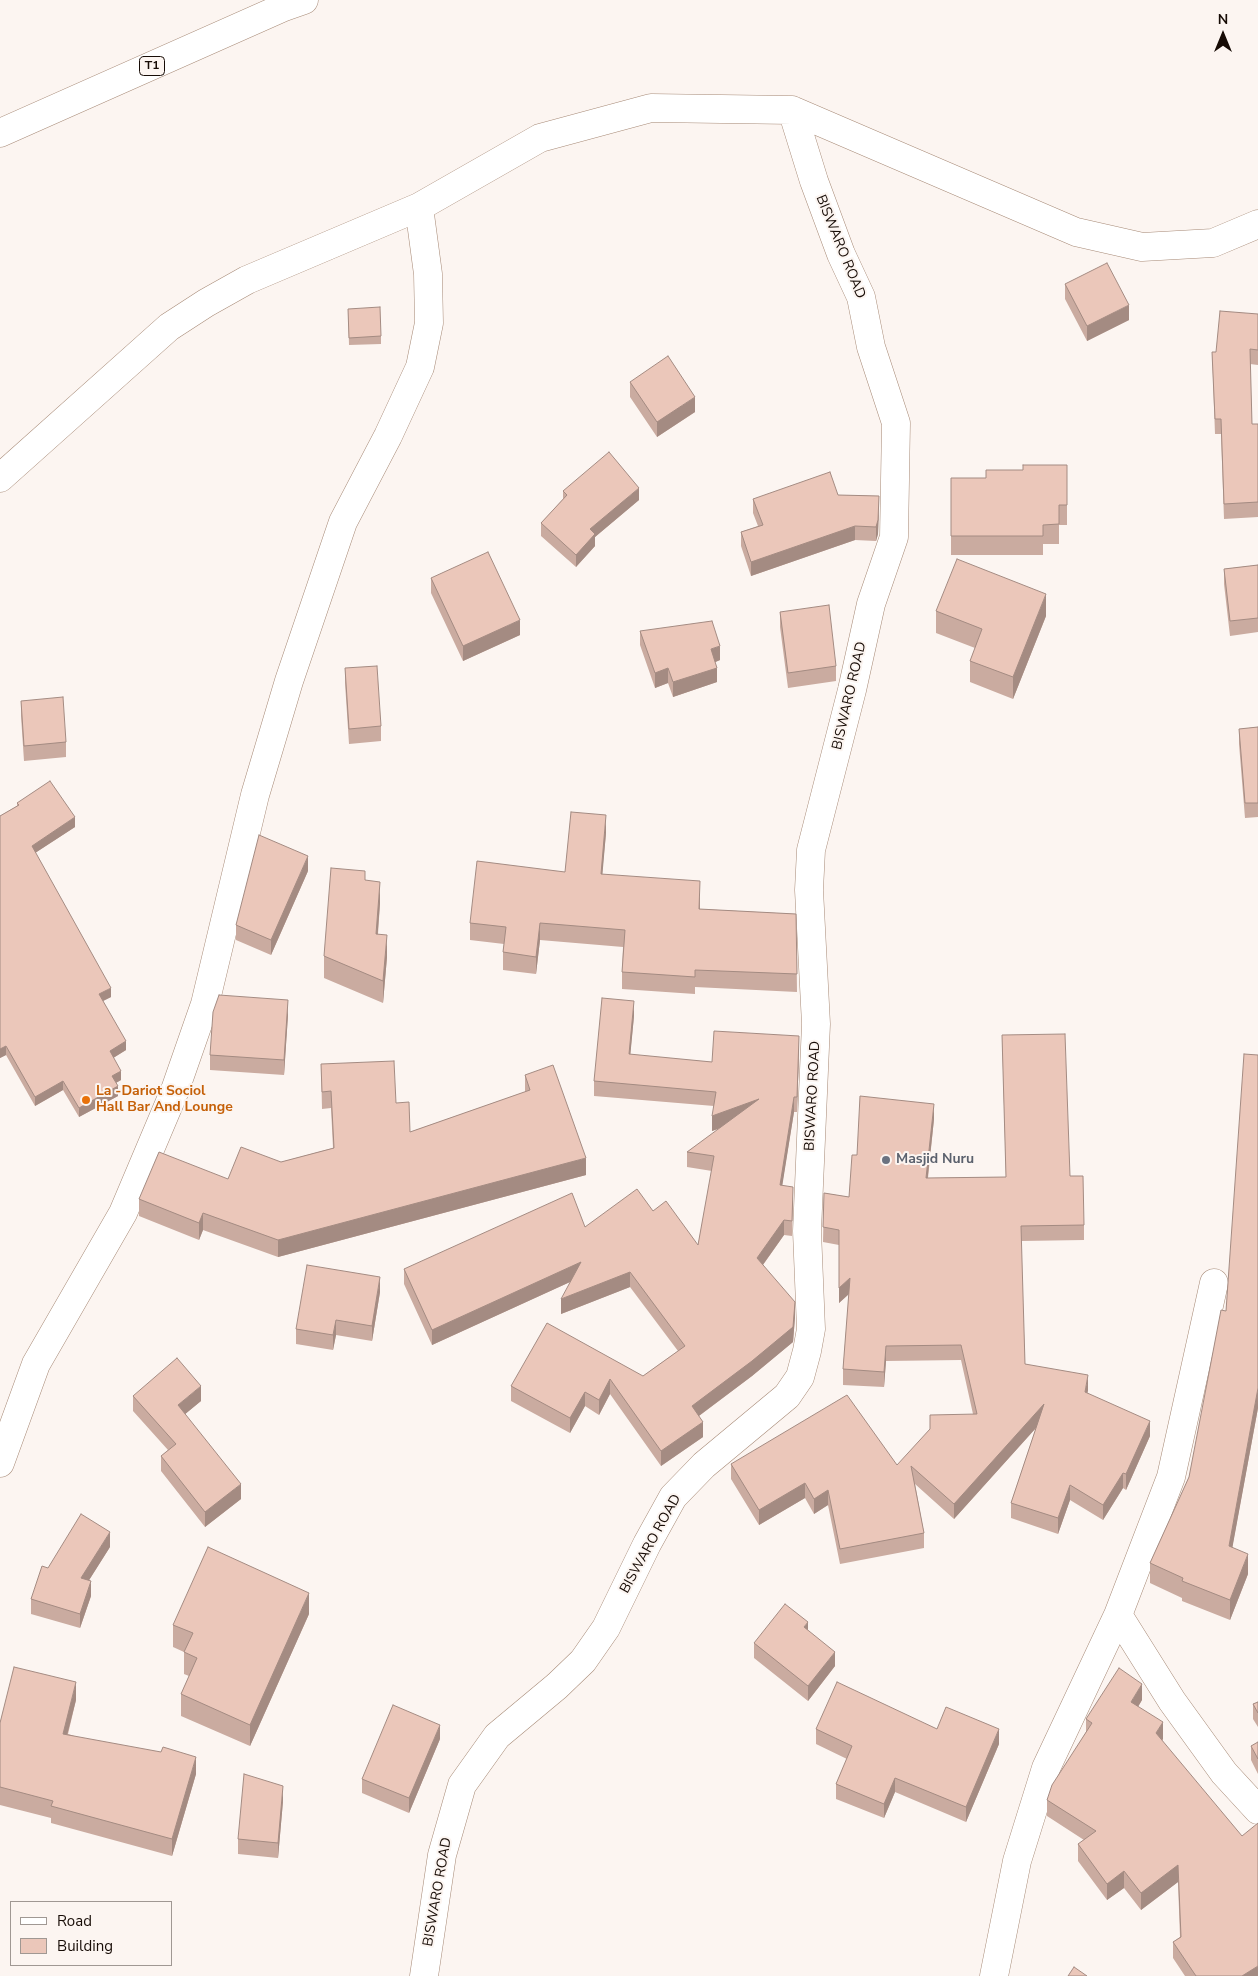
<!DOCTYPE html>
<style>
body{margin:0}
#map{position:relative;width:1258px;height:1976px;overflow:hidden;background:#fcf5f1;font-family:"Nunito Sans",sans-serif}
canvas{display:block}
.legend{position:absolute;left:10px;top:1901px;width:162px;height:65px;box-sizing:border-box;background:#fcf5f1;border:1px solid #a09893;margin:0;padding:6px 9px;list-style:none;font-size:15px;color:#170c06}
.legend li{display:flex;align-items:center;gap:10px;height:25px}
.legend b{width:25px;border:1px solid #a09893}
.north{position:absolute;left:1198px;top:10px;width:50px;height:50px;-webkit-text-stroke:4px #fcf5f1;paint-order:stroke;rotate:0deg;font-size:14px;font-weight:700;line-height:20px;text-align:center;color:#170c06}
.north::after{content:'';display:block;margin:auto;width:18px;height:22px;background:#170c06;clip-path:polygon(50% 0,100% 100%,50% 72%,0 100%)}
</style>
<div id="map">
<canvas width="1258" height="1976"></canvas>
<ul class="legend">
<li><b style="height:6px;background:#fff"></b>Road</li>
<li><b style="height:14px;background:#ebc7ba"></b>Building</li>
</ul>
<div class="north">N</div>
</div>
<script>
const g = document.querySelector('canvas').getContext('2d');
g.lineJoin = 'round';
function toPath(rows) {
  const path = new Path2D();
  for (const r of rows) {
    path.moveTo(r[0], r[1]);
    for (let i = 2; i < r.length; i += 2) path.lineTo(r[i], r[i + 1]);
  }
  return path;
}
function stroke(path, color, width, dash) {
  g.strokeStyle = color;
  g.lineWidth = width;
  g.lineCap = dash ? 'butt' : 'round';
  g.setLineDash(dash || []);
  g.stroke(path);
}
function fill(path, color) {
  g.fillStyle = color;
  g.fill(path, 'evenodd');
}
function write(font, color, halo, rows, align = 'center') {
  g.font = font + ' "Nunito Sans",sans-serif';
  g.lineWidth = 4;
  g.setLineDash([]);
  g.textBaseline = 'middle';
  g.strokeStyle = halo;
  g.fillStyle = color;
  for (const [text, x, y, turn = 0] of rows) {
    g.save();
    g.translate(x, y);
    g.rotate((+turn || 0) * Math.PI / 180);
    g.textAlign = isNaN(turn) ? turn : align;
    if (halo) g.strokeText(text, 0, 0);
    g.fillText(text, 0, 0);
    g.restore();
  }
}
const street = toPath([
 [0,478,169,327,206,303,247,280,419,207,540,138,651,108,792,110,1076,232,1142,247,1213,243,1258,224],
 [0,1463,36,1364,123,1213,175,1090,205,1004,255,795,289,681,343,522,388,436,420,367,429,323,428,274,419,207],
 [1118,1615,1172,1701,1224,1773,1258,1810],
 [424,1976,442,1855,462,1785,497,1736,557,1686,583,1661,606,1628,647,1544,673,1497,704,1465,787,1396,800,1377,807,1351,811,1329,807,1231,816,1024,809,890,811,850,852,690,871,604,894,537,896,423,871,347,861,297,841,254,814,181,792,110],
 [994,1976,1017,1861,1046,1768,1118,1615,1171,1477,1214,1283]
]);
const highway = toPath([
 [0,133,284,7,304,0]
]);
stroke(street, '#a78a77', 29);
stroke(highway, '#a78a77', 29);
stroke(street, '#fff', 28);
stroke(highway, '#fff', 28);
fill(toPath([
 [1065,284,1129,320,1087,341,1065,299],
 [348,309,381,336,381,344,349,345],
 [1258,314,1258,365,1250,364,1252,424,1258,424,1258,517,1224,519,1221,434,1215,434,1212,352,1216,352],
 [630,382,695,412,657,437,630,397],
 [1067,465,1067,525,1059,525,1059,544,1043,544,1043,555,951,555,951,478,986,478,1023,470],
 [563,491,639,500,595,537,595,546,576,567,541,536,541,523,563,499],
 [838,495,879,496,878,534,876,541,855,540,751,576,741,546,741,532,758,526,753,513,753,499],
 [1258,565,1258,632,1230,636,1224,584,1224,569],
 [431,578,520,635,463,661,431,593],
 [936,611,1046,616,1013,699,970,682,970,661,975,648,936,633],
 [780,612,836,666,836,681,788,688,780,627],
 [640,631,720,660,715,662,717,682,673,697,668,683,655,688,640,645],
 [345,668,381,726,381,741,349,744,345,683],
 [21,701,66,742,66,757,24,761,21,716],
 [1258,727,1258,817,1245,818,1239,744,1239,729],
 [17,803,75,827,35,853,111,997,103,1001,126,1050,113,1058,121,1080,116,1083,118,1096,79,1117,63,1090,35,1106,6,1055,0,1058,0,816,17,806],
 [606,833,602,874,700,898,700,909,796,914,797,992,695,987,695,994,622,989,622,972,623,947,540,940,536,974,503,970,503,952,504,944,470,940,470,923,565,872],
 [308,871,271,955,236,940,236,925],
 [365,880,380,903,378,934,387,957,383,1003,324,978,324,956],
 [288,1015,284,1075,210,1070,210,1055],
 [634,1016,630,1055,712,1062,799,1051,797,1112,794,1112,782,1185,793,1202,792,1236,784,1235,763,1265,795,1317,793,1342,752,1376,699,1416,703,1437,661,1466,610,1394,599,1415,585,1406,570,1433,511,1401,511,1386,643,1376,678,1351,630,1287,561,1314,570,1282,432,1345,404,1284,404,1269,653,1211,698,1245,712,1171,687,1167,687,1152,721,1128,712,1131,714,1106,594,1096,594,1081],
 [1002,1035,1070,1176,1084,1225,1084,1240,1021,1241,1025,1364,1088,1390,1087,1393,1150,1436,1126,1490,1123,1488,1103,1520,1070,1500,1058,1534,1011,1518,1011,1503,1036,1428,954,1519,915,1484,924,1533,924,1548,840,1564,828,1505,814,1514,805,1498,759,1525,731,1479,731,1464,897,1465,973,1414,961,1360,886,1361,884,1387,843,1385,843,1369,849,1294,839,1303,839,1245,823,1242,824,1193,849,1197,857,1155,934,1119,928,1178,1006,1177],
 [1258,1055,1258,1408,1232,1548,1248,1574,1230,1620,1182,1601,1182,1598,1150,1583,1150,1563,1189,1477,1226,1311],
 [321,1064,396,1103,410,1132,525,1092,525,1075,586,1175,278,1257,203,1230,199,1240,139,1216,139,1199,228,1179,281,1162,333,1148,331,1108,322,1109],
 [380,1292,372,1341,336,1335,333,1350,296,1344,296,1329],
 [133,1396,201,1401,185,1414,241,1499,205,1527,161,1471,161,1456,168,1450,133,1411],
 [110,1547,89,1580,91,1596,80,1628,31,1614,31,1599,48,1568],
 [309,1614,250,1746,181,1716,181,1694,189,1676,184,1674,184,1652,173,1647,173,1625],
 [754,1643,835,1666,808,1701,754,1658],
 [76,1700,68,1734,196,1774,172,1856,51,1823,51,1818,0,1805,0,1723],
 [1142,1700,1138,1707,1163,1739,1162,1740,1258,1976,1185,1976,1173,1958,1173,1942,1180,1937,1178,1882,1141,1910,1124,1888,1107,1900,1078,1861,1078,1844,1084,1840,1047,1816,1047,1800,1086,1732,1086,1719],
 [1258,1702,1258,1727,1253,1719,1253,1704],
 [816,1729,937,1729,999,1744,966,1822,895,1792,884,1818,836,1799,836,1784,847,1759,816,1744],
 [440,1739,409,1813,362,1793,362,1779],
 [1258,1742,1258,1774,1251,1760,1251,1746],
 [283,1801,278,1858,238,1854,238,1839]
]), '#caaba0');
fill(toPath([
 [1129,305,1129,320,1087,341,1087,326],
 [695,397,695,412,657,437,657,422],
 [639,488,639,500,595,537,595,546,576,567,576,555,590,529],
 [879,510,878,534,876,541,876,527],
 [855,526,855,540,751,576,751,562],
 [1046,594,1046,616,1013,699,1013,677],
 [520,620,520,635,463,661,463,646],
 [720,646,720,660,711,664,711,649],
 [668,668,668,683,655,688,655,673],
 [717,668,717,682,673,697,673,682],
 [606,815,606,833,601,891,601,874],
 [75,817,75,827,32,855,32,846],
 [308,856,308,871,271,955,271,940],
 [700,881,700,898,699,927,699,909],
 [380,882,380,903,376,955,376,934],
 [540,923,540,940,536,974,536,957],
 [387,935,387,957,383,1003,383,981],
 [111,988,111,997,99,1003,99,994],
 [288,1000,288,1015,284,1075,284,1060],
 [634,1001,634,1016,629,1069,629,1054],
 [799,1036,799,1051,797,1112,797,1097],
 [126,1041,126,1050,110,1060,110,1051],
 [6,1046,6,1055,0,1058,0,1049],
 [121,1071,121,1080,112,1085,112,1076],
 [63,1081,63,1090,35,1106,35,1097],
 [118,1086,118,1096,79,1117,79,1108],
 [794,1097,794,1112,780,1200,780,1185],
 [759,1099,759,1114,712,1131,712,1116],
 [934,1104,934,1119,926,1193,926,1178],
 [586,1158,586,1175,278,1257,278,1240],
 [203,1213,203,1230,199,1240,199,1223],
 [784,1220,784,1235,757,1273,757,1258],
 [581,1262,581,1277,432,1345,432,1330],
 [630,1272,630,1287,561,1314,561,1299],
 [380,1277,380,1292,372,1341,372,1326],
 [850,1278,850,1293,839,1303,839,1288],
 [795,1302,795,1317,793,1342,752,1376,692,1421,692,1406],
 [336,1320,336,1335,333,1350,333,1335],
 [886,1346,886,1361,884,1387,884,1372],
 [1088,1375,1088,1390,1085,1407,1085,1392],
 [610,1379,610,1394,599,1415,599,1400],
 [201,1386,201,1401,178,1420,178,1405],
 [1258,1388,1258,1408,1229,1566,1229,1546],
 [585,1392,585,1406,570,1433,570,1418],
 [1044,1404,1044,1419,954,1519,954,1504],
 [1150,1421,1150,1436,1126,1490,1126,1474],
 [703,1422,703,1437,661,1466,661,1451],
 [1123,1473,1123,1488,1103,1520,1103,1505],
 [805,1483,805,1498,759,1525,759,1510],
 [241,1484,241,1499,205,1527,205,1512],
 [1070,1485,1070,1500,1058,1534,1058,1518],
 [828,1490,828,1505,814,1514,814,1499],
 [110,1532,110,1547,81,1593,81,1578],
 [1248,1554,1248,1574,1230,1620,1230,1600],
 [91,1581,91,1596,80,1628,80,1614],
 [309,1593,309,1614,250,1746,250,1725],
 [808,1622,808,1637,804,1627],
 [835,1652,835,1666,808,1701,808,1686],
 [76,1682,76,1700,63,1751,63,1734],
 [1142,1684,1142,1700,1131,1718,1131,1702],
 [1163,1722,1163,1739,1156,1750,1156,1733],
 [440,1725,440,1739,409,1813,409,1798],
 [999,1729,999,1744,966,1822,966,1807],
 [196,1757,196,1774,172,1856,172,1839],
 [895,1778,895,1792,884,1818,884,1804],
 [283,1786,283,1801,278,1858,278,1843],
 [1178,1865,1178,1882,1141,1910,1141,1893],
 [1124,1871,1124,1888,1107,1900,1107,1884],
 [1258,1966,1258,1976,1242,1976]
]), '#a48b82');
const building = toPath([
 [1107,263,1129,305,1087,326,1065,284,1107,263],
 [380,307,381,336,349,338,348,309,380,307],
 [1220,311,1258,314,1258,350,1250,349,1252,424,1258,424,1258,502,1224,504,1221,419,1215,419,1212,352,1216,352,1220,311],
 [668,356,695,397,657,422,630,382,668,356],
 [609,452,639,488,590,529,595,534,576,555,541,523,567,495,563,491,609,452],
 [1023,465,1067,465,1067,505,1059,505,1059,524,1043,525,1043,536,951,536,951,478,986,478,986,470,1023,470,1023,465],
 [830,472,838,495,879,496,878,520,876,527,855,526,751,562,741,532,763,525,753,499,830,472],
 [488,552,520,620,463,646,431,578,488,552],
 [957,559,1046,594,1013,677,970,661,982,629,936,611,957,559],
 [1258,565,1258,618,1230,621,1224,569,1258,565],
 [829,605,836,666,788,673,780,612,829,605],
 [712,621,720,646,711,649,717,668,673,682,668,668,655,673,640,631,712,621],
 [377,666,381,726,349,729,345,668,377,666],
 [63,697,66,742,24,746,21,701,63,697],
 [1258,727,1258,803,1245,803,1239,729,1258,727],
 [50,781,75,817,32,846,111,988,99,994,126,1041,110,1051,121,1071,112,1076,118,1086,79,1108,63,1081,35,1097,6,1046,0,1049,0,816,19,805,17,803,50,781],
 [571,812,606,815,601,874,700,881,699,909,796,914,797,974,695,970,695,977,622,972,625,930,540,923,536,957,503,952,506,927,470,923,477,861,565,872,571,812],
 [259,835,308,856,271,940,236,925,259,835],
 [331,868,365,871,365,880,380,882,376,934,387,935,383,981,324,956,331,868],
 [219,995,288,1000,284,1060,210,1055,213,1012,219,995],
 [602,998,634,1001,629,1054,712,1062,714,1031,799,1036,797,1097,794,1097,780,1185,793,1187,792,1221,784,1220,757,1258,795,1302,793,1327,752,1361,692,1406,703,1422,661,1451,610,1379,599,1400,585,1392,570,1418,511,1386,547,1323,643,1376,685,1346,630,1272,561,1299,581,1262,432,1330,404,1269,572,1193,585,1227,637,1189,653,1211,666,1201,698,1245,714,1156,687,1152,759,1099,712,1116,716,1092,594,1081,602,998],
 [1065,1034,1070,1176,1083,1176,1084,1225,1021,1226,1025,1364,1088,1375,1085,1392,1150,1421,1126,1474,1123,1473,1103,1505,1070,1485,1058,1518,1011,1503,1044,1404,954,1504,911,1466,924,1533,840,1549,828,1490,814,1499,805,1483,759,1510,731,1464,847,1395,897,1465,930,1429,930,1415,977,1414,961,1345,886,1346,884,1372,843,1369,850,1278,839,1288,839,1230,823,1227,824,1193,849,1197,852,1155,857,1155,860,1096,934,1104,926,1178,1006,1177,1002,1035,1065,1034],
 [1244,1054,1258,1055,1258,1388,1229,1546,1248,1554,1230,1600,1182,1581,1183,1578,1150,1563,1189,1477,1221,1310,1226,1311,1244,1054],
 [394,1061,396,1103,409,1102,410,1132,530,1090,525,1075,553,1065,586,1158,278,1240,203,1213,199,1223,139,1199,159,1152,228,1179,241,1147,281,1162,334,1148,331,1091,322,1092,321,1064,394,1061],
 [307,1265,380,1277,372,1326,336,1320,333,1335,296,1329,307,1265],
 [177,1358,201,1386,178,1405,241,1484,205,1512,161,1456,176,1444,133,1396,177,1358],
 [81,1514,110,1532,81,1578,91,1581,80,1614,31,1599,42,1566,48,1568,81,1514],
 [208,1547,309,1593,250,1725,181,1694,197,1658,184,1652,193,1633,173,1625,208,1547],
 [785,1604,808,1622,804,1627,835,1652,808,1686,754,1643,785,1604],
 [14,1667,76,1682,63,1734,161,1752,163,1747,196,1757,172,1839,51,1806,53,1801,0,1787,0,1723,14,1667],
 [1119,1668,1142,1684,1131,1702,1163,1722,1156,1733,1242,1836,1258,1823,1258,1966,1242,1976,1196,1976,1173,1942,1181,1937,1178,1865,1141,1893,1124,1871,1107,1884,1078,1844,1096,1831,1047,1800,1052,1785,1092,1723,1086,1719,1119,1668],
 [837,1682,937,1729,946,1707,999,1729,966,1807,895,1778,884,1804,836,1784,852,1746,816,1729,837,1682],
 [1258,1702,1258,1713,1253,1704,1258,1702],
 [393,1705,440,1725,409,1798,362,1779,393,1705],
 [1258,1742,1258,1759,1251,1746,1258,1742],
 [244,1774,283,1786,278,1843,238,1839,244,1774],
 [1074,1967,1087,1976,1068,1976,1074,1967]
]);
fill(building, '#ebc7ba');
stroke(building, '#a48b82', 1);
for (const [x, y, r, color] of [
 [86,1100,5,"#e8710a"],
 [886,1160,5,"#6b7280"]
]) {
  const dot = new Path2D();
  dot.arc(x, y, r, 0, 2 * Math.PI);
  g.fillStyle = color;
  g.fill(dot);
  stroke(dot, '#fcf5f1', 2);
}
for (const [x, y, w] of [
 [152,66,25]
]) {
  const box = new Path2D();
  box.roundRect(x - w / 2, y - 9.5, w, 19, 4);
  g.fillStyle = '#fcf5f1';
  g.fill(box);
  stroke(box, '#170c06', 1);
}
write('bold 12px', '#170c06', null, [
 ["T1",152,66]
]);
write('14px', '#170c06', '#fcf5f1', [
 ["BISWARO ROAD",840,247,68],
 ["BISWARO ROAD",850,696,-77],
 ["BISWARO ROAD",813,1096,-87],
 ["BISWARO ROAD",651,1544,-61],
 ["BISWARO ROAD",438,1892,-80]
]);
write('bold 14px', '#c56008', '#fcf5f1', [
 ["La -Dariot Sociol",96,1092],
 ["Hall Bar And Lounge",96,1108]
], 'left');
write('bold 14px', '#5b616d', '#fcf5f1', [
 ["Masjid Nuru",896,1160]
], 'left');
</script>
